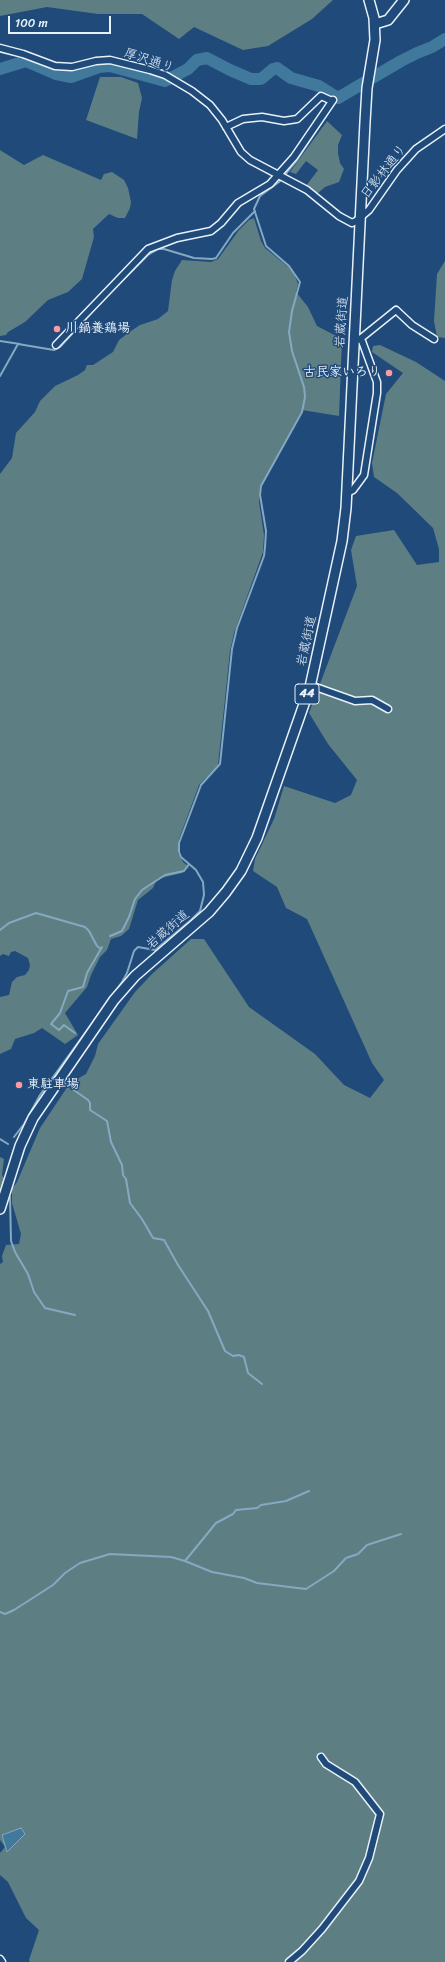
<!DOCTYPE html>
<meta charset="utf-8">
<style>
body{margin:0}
#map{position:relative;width:445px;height:1962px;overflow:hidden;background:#1f4a7a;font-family:Sriracha,sans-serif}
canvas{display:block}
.scale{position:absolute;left:8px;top:16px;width:103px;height:18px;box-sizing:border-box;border:2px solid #e8f1f8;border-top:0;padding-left:5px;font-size:12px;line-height:14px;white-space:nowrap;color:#e8f1f8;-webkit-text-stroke:3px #1f4a7a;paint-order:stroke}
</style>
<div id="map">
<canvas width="445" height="1962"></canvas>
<div class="scale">100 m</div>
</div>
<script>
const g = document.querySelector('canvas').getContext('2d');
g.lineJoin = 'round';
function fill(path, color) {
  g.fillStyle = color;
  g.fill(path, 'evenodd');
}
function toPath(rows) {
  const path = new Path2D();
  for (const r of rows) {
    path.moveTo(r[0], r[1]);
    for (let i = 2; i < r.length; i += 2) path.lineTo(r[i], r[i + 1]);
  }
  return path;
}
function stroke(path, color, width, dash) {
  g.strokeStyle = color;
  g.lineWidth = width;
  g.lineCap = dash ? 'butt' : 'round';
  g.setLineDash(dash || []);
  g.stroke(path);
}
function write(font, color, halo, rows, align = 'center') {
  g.font = font + ' Sriracha,"Klee One",sans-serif';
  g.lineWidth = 3;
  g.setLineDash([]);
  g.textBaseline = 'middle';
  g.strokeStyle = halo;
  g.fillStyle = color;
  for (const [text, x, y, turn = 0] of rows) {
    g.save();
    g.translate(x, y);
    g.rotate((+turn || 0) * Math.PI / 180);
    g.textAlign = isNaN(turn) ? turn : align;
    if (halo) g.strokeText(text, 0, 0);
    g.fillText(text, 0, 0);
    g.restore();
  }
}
fill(toPath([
 [0,0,333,0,312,19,268,46,243,50,194,27,179,39,142,14,98,14,47,7,0,16],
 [100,77,121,77,138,83,142,98,139,112,137,139,86,120],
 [327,121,342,135,338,145,338,153,340,163,344,169,339,182,325,187,317,194,306,186,318,170,306,161,296,174,290,172],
 [0,150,24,165,43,155,101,180,104,174,112,172,124,180,128,188,131,202,130,208,125,218,118,218,109,214,93,229,94,237,82,279,68,292,48,300,25,322,8,332,6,335,0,336],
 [254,218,261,241,265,248,292,270,295,276,298,284,296,292,308,307,317,326,342,339,339,416,302,410,260,488,259,502,264,535,263,552,234,633,230,651,218,765,199,785,179,839,178,853,183,862,189,867,182,873,157,879,153,888,138,900,129,929,121,936,111,939,107,950,100,957,91,975,87,987,65,1013,78,1035,65,1044,42,1028,34,1033,15,1039,11,1049,0,1054,0,997,9,995,12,982,17,977,25,975,29,970,30,965,28,958,15,951,11,952,9,956,3,954,0,956,0,474,12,458,16,433,35,412,40,401,55,386,78,375,85,370,87,365,93,365,113,352,119,340,128,333,140,325,158,319,168,311,172,280,175,271,182,260,211,262,218,259,239,230,249,220],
 [445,261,445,338,437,337,434,321,437,274],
 [380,345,416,362,445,381,445,1962,30,1962,29,1960,39,1930,26,1918,8,1882,0,1875,0,1853,5,1847,0,1840,0,1264,3,1262,2,1256,6,1245,19,1244,21,1234,12,1203,12,1189,17,1182,40,1128,70,1083,86,1074,95,1056,98,1044,135,992,152,974,191,939,204,939,249,1007,315,1054,344,1085,370,1098,384,1080,372,1063,307,919,286,908,277,887,253,871,255,859,274,819,284,786,335,803,351,795,357,780,328,744,309,713,357,586,351,550,356,536,394,530,417,565,439,562,439,549,433,528,397,493,374,477,372,463,386,394,403,373,372,352,373,346],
 [0,1157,4,1159,2,1175,5,1180,0,1195]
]), '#5d7f84');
const water = toPath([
 [21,1828,25,1834,7,1852,2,1835,21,1828]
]);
fill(water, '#41799c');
stroke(water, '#84a9c1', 1);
stroke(toPath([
 [111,292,148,255,158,249,164,249,194,258,212,259,216,258,233,233,255,211],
 [0,341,20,344],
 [0,376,18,344,54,350,60,347,100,303],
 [0,930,9,923,36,913,85,927,89,931,97,946,101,949],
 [110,936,122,931,129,917,135,899,142,890,165,875,184,871,189,864],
 [75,1033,64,1025,59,1030,51,1024,60,1013,68,991,83,987,87,973,102,947],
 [64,1083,88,1100,90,1103,90,1110,107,1121,111,1142,122,1165,123,1175,126,1179,130,1203,142,1219,153,1238,164,1240,178,1265,208,1311,225,1351,233,1356,239,1355,244,1357,248,1373,262,1384],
 [14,1137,24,1124,40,1095,122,982,127,973,134,951,138,947,155,950,191,920,200,911,204,895,203,882,196,870,181,857,179,852,179,843,201,785,220,764,232,649,237,628,264,556,265,547,266,531,260,495,261,486,302,412,305,397,304,387,292,351,289,332,292,311,300,282,289,266,266,246,254,209,260,196,279,182,297,160,338,98],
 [0,1139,8,1144],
 [10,1197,11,1241,15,1252,28,1274,34,1292,45,1308,75,1315],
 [185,1561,216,1523,233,1514,236,1510,257,1508,261,1505,286,1501,309,1491],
 [0,1612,5,1614,14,1610,53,1585,65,1573,80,1563,110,1554,171,1557,185,1561,212,1572,244,1578,257,1583,306,1589,334,1571,346,1558,358,1554,367,1545,401,1534]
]), '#84a9c1', 2);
stroke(toPath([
 [0,69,26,61,56,74,71,77,99,67,110,66,165,81,188,69,197,60,207,58,230,70,251,79,261,79,273,69,277,68,291,78,319,86,338,98,401,61,417,53,432,47,445,39]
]), '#41799c', 12);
const street = toPath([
 [0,48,23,54,55,66,72,67,96,61,110,60,150,70,165,75,192,91,210,105,222,120,241,152,250,160,307,190,339,216,352,223,356,221,369,210,397,170,416,149,445,129],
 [226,127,243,119,262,117,284,121,297,119,321,96,332,101],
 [360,339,396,310,412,325,434,339],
 [56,345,148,249,177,238,211,231,221,223,238,203,270,184,294,157,333,100],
 [347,493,353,490,364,475,377,393,377,382,362,341,354,336],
 [310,685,355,701,372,700,388,709],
 [0,1959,2,1962],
 [289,1962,302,1951,322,1929,359,1881,369,1858,380,1814,355,1782,326,1764,321,1757]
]);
const primary = toPath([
 [375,24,388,20,404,0],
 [0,1209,20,1146,33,1118,114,1000,135,976,209,912,226,892,241,871,257,838,310,687,342,541,346,508,365,122,367,88,375,40,374,18,369,0]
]);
stroke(street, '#e8f1f8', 9);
stroke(primary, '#e8f1f8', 12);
stroke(street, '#1f4a7a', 6);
stroke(primary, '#1f4a7a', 9);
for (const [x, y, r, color] of [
 [57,329,4,"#ff9aa2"],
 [389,373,4,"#ff9aa2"],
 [19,1085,4,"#ff9aa2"]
]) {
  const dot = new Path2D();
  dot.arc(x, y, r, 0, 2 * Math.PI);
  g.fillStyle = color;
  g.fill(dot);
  stroke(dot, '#1f4a7a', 1.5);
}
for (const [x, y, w] of [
 [307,694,24]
]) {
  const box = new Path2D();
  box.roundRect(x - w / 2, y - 10, w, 20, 3);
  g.fillStyle = '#1f4a7a';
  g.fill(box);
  stroke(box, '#e8f1f8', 1);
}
write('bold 12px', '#e8f1f8', null, [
 ["44",307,694]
]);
write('13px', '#e8f1f8', '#1f4a7a', [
 ["厚沢通り",149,61,18],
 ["日影林通り",384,172,-52],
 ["岩蔵街道",342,322,-86],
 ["岩蔵街道",307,641,-78],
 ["岩蔵街道",168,930,-41]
]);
write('bold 13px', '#e8f1f8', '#1f4a7a', [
 ["川鍋養鶏場",65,329],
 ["古民家いろり",381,373,"right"],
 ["東駐車場",27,1085]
], 'left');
</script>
